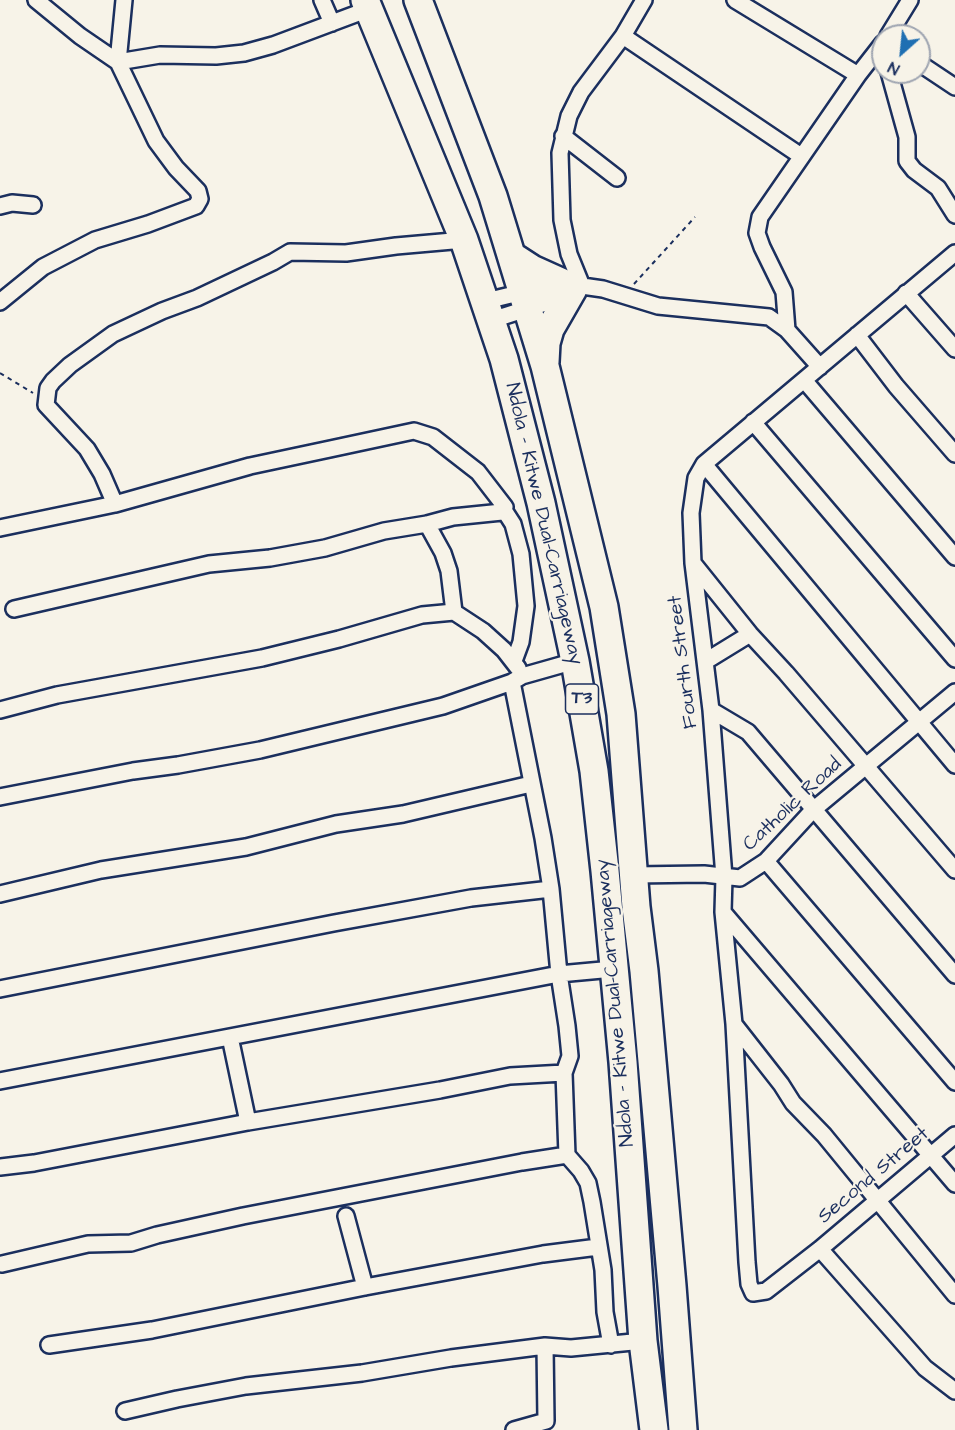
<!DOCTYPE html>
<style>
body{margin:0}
#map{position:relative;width:955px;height:1430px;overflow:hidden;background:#f7f3e8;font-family:"Architects Daughter",sans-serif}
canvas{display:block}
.north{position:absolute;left:871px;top:24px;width:60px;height:60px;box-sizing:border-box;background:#f7f3e8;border:2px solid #9fa5b1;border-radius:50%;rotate:207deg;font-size:16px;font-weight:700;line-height:24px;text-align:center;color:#1b2f5e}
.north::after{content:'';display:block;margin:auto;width:21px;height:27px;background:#1f6fb2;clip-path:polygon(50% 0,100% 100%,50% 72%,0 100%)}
</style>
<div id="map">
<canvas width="955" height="1430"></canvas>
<div class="north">N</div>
</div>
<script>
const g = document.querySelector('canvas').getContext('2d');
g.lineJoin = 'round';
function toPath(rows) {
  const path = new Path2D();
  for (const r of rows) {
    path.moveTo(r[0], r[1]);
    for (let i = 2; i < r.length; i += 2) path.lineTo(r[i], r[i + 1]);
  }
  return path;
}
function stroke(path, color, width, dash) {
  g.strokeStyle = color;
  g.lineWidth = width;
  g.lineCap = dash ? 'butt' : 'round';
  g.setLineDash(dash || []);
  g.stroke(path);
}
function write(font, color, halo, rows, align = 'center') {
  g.font = font + ' "Architects Daughter",sans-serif';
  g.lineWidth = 4.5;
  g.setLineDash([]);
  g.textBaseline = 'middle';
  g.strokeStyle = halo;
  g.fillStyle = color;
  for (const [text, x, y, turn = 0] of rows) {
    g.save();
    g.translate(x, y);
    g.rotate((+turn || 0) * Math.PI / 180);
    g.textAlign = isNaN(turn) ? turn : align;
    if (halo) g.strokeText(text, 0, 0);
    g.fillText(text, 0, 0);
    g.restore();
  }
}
const street = toPath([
 [36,0,80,36,118,62,124,0],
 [322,0,332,23],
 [735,0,858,75],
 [623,36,801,156],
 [888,36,910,0],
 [919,63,955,87],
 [889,72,907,137,907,161,914,170,938,188,955,215],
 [563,136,617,178],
 [0,206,12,203,33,205],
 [955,253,704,464,696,478,691,513,693,563,711,710,724,877,723,912,734,1024,747,1262,749,1284,753,1293,766,1291,820,1249,955,1135],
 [582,286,569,254,562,220,560,153,569,116,581,92,623,36,644,0],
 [906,293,955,349],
 [486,301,523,292,582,286,603,289,658,306,769,317,787,330,820,367],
 [0,302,43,267,95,240,148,224,196,206,200,199,198,191,176,168,156,141,118,62,160,55,216,56,244,53,273,45,369,9],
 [492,320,545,303,570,290],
 [787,330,784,292,762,247,757,233,760,217,858,75,883,43],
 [857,335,896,386,955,454],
 [804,380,955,557],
 [753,422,955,659],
 [704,464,955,765],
 [115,504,250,466,330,449,414,431,433,437,478,472,505,507,504,510,513,524,521,554,526,606,521,642,514,661],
 [427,524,443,553,449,571,454,612],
 [0,528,115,504,102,474,87,449,46,405,48,388,53,381,70,365,113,334,162,311,197,298,273,262,290,252,346,253,396,246,464,240],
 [693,563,750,634,786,673,955,870],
 [14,609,209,564,270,558,325,548,384,531,427,524,453,517,502,512,504,510],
 [706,661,750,634],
 [512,682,543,838,551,889,559,974,567,1026,570,1056,564,1073,567,1155,581,1171,588,1183,592,1202,603,1270,605,1312,611,1345],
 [0,710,57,695,262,658,339,639,422,615,454,612,483,631,504,650,518,668],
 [711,710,748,732,955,975],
 [0,797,133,771,178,765,260,750,443,706,512,682,522,676,575,661],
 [766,861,955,1082],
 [634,875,704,874,740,878,766,861,813,810,955,692],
 [0,894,101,870,246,847,336,824,403,814,531,784],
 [723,912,955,1184],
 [0,989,334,923,471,898,551,889],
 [734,1024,781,1084,793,1103,824,1135,955,1295],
 [230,1037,248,1122],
 [0,1081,559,974,613,969],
 [0,1167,34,1163,248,1122,440,1090,510,1076,564,1073],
 [346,1216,365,1287],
 [820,1249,925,1368,955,1391],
 [2,1264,88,1244,131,1243,157,1235,243,1216,522,1162,567,1155],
 [49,1345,152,1330,365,1287,543,1254,598,1247],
 [125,1411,177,1399,246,1386,362,1373,451,1358,545,1346,571,1348,643,1341],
 [514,1430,546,1421,545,1346]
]);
const highway = toPath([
 [365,0,464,240,504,359,541,503,575,661,594,771,605,871,623,1062,643,1341,654,1430],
 [418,0,493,196,545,366,604,607,621,714,636,907,644,971,672,1286,683,1430],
 [512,256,532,269,572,287],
 [545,362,546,343,550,329,573,289]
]);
stroke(street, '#1b2f5e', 20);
stroke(highway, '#1b2f5e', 32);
stroke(toPath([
 [634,284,695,217],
 [0,373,33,393]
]), '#1b2f5e', 2, [4.5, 4.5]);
stroke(street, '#f7f3e8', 15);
stroke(highway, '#f7f3e8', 27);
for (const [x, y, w] of [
 [582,699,33]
]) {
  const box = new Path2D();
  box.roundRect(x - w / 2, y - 15, w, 30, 4.5);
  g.fillStyle = '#f7f3e8';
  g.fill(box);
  stroke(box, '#1b2f5e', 1.5);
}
write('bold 18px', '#1b2f5e', null, [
 ["T3",582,699]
]);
write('20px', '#1b2f5e', '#f7f3e8', [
 ["Ndola - Kitwe Dual-Carriageway",543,524,77],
 ["Fourth Street",684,662,-97],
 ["Catholic Road",793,805,-43],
 ["Ndola - Kitwe Dual-Carriageway",616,1003,-95],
 ["Second Street",874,1176,-40]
]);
</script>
